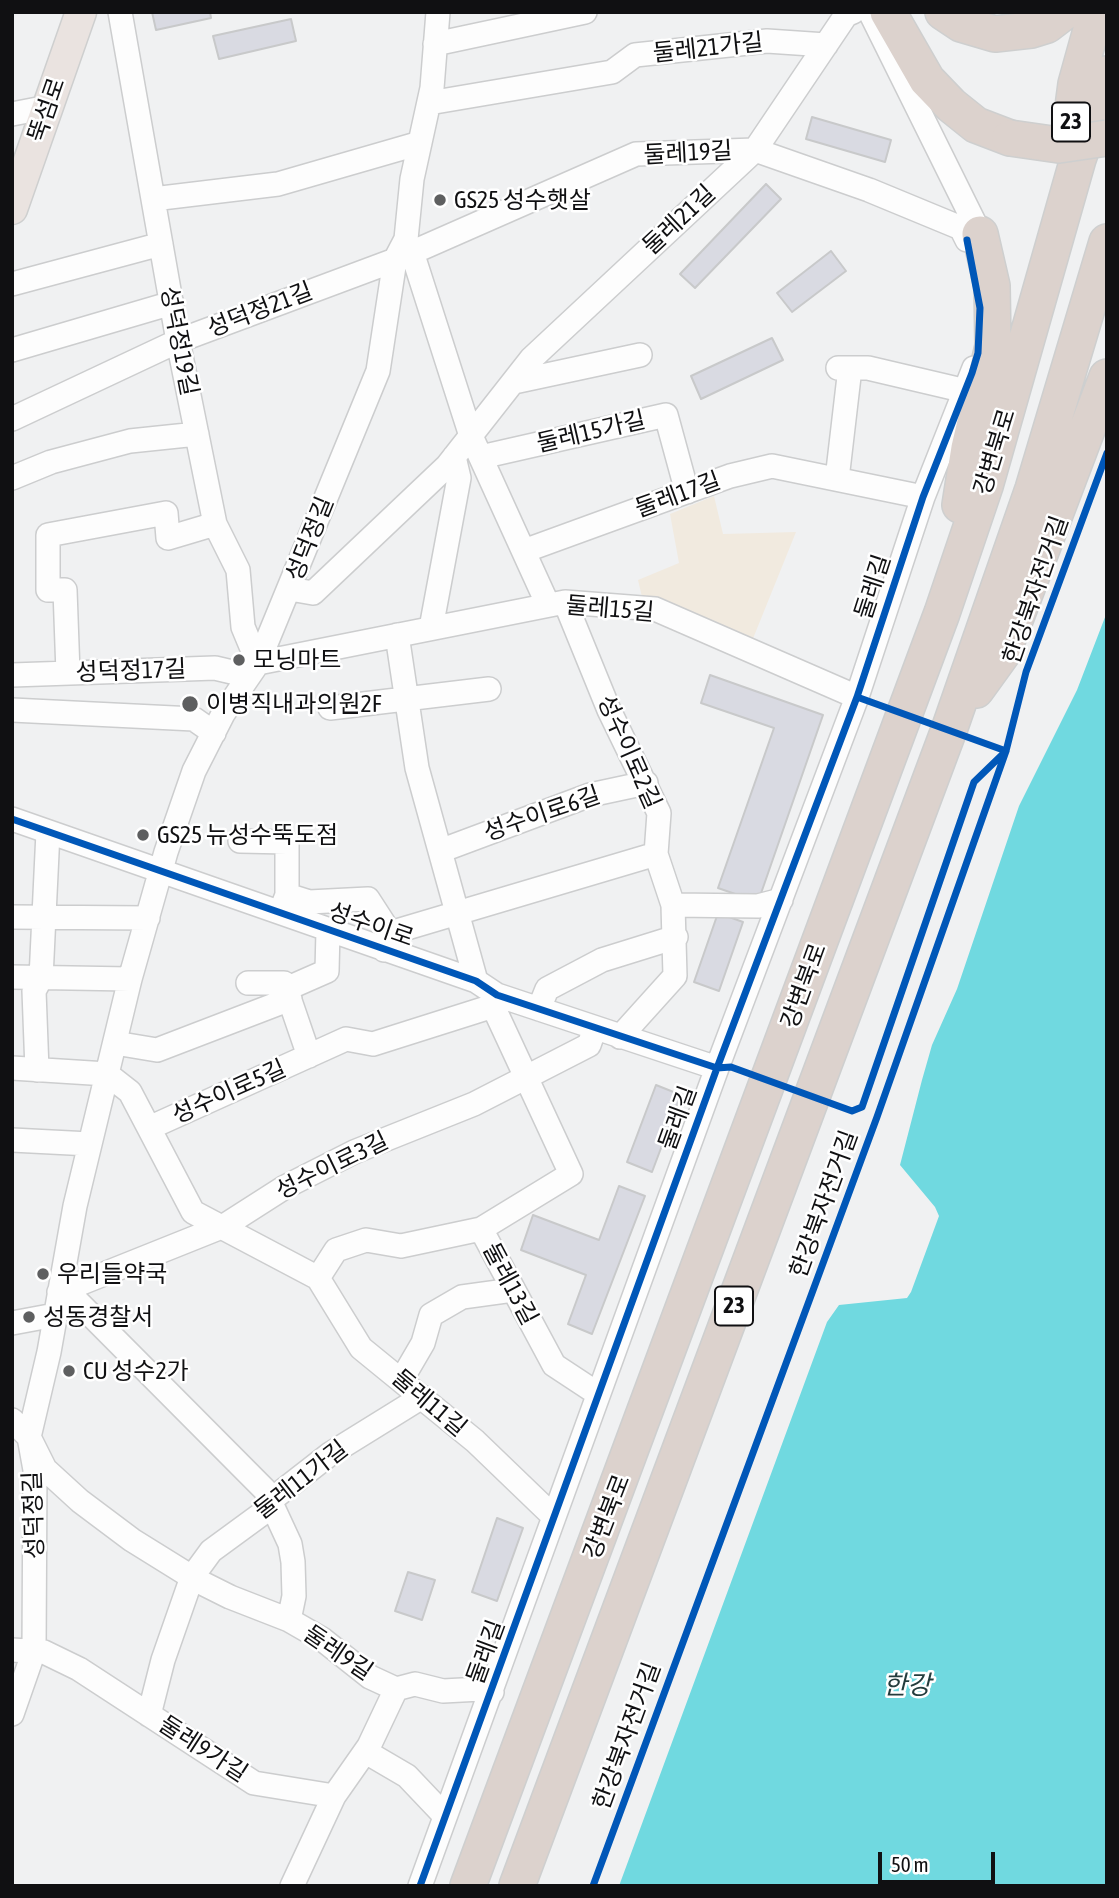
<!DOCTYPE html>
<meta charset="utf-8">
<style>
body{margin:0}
#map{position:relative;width:1119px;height:1898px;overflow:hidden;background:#f0f1f2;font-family:"Asap Condensed",sans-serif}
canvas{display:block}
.frame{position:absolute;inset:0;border:14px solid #101012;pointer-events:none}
.scale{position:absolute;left:878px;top:1852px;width:117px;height:32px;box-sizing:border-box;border:4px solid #101012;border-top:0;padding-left:9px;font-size:21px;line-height:24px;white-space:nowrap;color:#101012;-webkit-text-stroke:5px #fff;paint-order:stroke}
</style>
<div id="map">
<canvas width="1119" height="1898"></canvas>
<div class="frame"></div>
<div class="scale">50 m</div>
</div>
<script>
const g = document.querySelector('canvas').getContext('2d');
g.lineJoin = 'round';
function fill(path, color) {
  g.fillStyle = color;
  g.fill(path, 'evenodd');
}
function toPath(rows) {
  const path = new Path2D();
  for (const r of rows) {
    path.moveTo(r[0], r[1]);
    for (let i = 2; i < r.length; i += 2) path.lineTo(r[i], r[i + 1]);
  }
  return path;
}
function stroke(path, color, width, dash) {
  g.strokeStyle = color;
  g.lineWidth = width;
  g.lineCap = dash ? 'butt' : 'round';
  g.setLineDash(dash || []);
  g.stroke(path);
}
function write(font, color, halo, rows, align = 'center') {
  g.font = font + ' "Asap Condensed","Noto Sans KR",sans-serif';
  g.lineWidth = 5;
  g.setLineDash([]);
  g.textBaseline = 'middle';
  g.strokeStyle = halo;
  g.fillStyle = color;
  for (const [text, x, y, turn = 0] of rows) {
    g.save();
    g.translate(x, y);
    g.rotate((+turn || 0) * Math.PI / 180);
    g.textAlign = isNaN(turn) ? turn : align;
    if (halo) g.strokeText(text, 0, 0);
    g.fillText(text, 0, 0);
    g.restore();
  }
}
fill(toPath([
 [714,496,723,534,796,532,752,641,642,597,638,580,679,563,670,514]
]), '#f1eadf');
fill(toPath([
 [1107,612,1107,1886,619,1886,827,1322,839,1305,907,1298,911,1292,939,1216,935,1207,900,1165,922,1080,932,1045,957,989,1019,806,1077,690]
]), '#70d9e0');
const building = toPath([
 [152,12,210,12,211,18,156,30,152,12],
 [291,19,296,41,219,59,213,36,291,19],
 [812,117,891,140,885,162,806,139,812,117],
 [766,184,781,199,695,288,680,274,766,184],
 [831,251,846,271,792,312,777,293,831,251],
 [772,338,783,360,701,399,691,376,772,338],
 [710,675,823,715,758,902,718,888,774,728,701,703,710,675],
 [718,913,743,922,719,991,694,982,718,913],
 [656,1085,681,1095,652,1172,627,1162,656,1085],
 [619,1186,645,1196,592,1334,568,1324,586,1275,521,1250,533,1215,599,1240,619,1186],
 [497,1518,523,1528,497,1601,472,1592,497,1518],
 [408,1572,435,1580,422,1620,395,1611,408,1572]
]);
fill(building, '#d9dae2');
stroke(building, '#c8c9ca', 2);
const minor = toPath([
 [120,12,178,341,215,524,238,570,243,627,258,663,565,602,655,609,857,697],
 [435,44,585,12],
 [429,103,612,72,635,55,767,41,826,45],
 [12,114,48,107],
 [153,199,278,184,420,143],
 [412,252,471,436,548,605],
 [12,284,161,244],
 [12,350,172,303],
 [838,368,868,368,966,391],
 [514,382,640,355],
 [12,419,178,341,395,260,636,154,755,150,869,190,961,228,967,240,980,234,870,12],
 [481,457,666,415,687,492],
 [12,478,51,462,130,441,197,434],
 [837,479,850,368],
 [524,551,730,476,772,466,923,497],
 [290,589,313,593,447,466,531,359,755,150,846,15,853,12],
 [565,602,609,710,659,813,656,854,673,905,675,976,620,1037],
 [431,628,459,478,454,457],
 [397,635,417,768,476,981],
 [68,673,65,590,48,590,48,535,166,513,168,538,215,524],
 [12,675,215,668,249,676],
 [330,708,489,689],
 [12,710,194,719,214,733],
 [12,819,476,981,497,995,717,1068],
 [240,841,287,842,287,895,282,908],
 [440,851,590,795,646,783],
 [287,895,309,902,368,899,390,933],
 [673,905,758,906,781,900],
 [12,917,148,918],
 [384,950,390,933,656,854],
 [12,977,130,979],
 [248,983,284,983,309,1056],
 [286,989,327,971,328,930],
 [493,1006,571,1174,481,1229,554,1365,598,1394],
 [539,1009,547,989,602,960,676,937],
 [115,1043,157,1050,290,999],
 [12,1068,107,1074,130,1092,193,1212,318,1278,361,1348,475,1441,554,1517],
 [37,1070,34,991,41,978,48,832],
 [149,1128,346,1039,373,1044,493,1006,497,995],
 [12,1140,90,1144],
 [318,1278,336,1250,366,1240,401,1246,481,1229],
 [65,1289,265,1490,290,1544,293,1562,294,1596,289,1620],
 [59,1292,224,1226,285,1187,354,1152,474,1104,589,1045,595,1028],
 [12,1323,55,1315],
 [402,1379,423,1343,431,1315,462,1297,513,1290],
 [12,1420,29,1437,45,1469,80,1501,132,1540,198,1581,230,1597,289,1620,322,1639,370,1677,396,1689,415,1684,443,1691,481,1689,492,1692],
 [12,1650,44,1652,79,1669,254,1783,334,1796],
 [12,1714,34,1651,35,1470,29,1437,49,1352,75,1206,130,979,166,852,194,771,223,714,258,663,378,371,395,260,406,239,412,179,432,88,438,12],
 [149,1715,163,1660,192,1577,211,1551,267,1510,271,1500,330,1454,422,1397],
 [366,1752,407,1776,445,1816],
 [292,1886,334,1796,369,1746,396,1689],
 [420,1886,717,1068,857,697,923,497,974,368]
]);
const major = toPath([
 [12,209,81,12]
]);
const highway = toPath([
 [888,12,927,80,951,105,976,125,1010,138],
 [943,12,961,24,995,34,1031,30,1047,25,1064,12],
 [1069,137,1076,84,1096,12],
 [960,505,969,448,993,346,992,286,980,234],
 [976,690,1002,654,1107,377],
 [468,1886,942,613,985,486,1078,159,1107,74],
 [517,1886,950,727,1033,489,1107,242]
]);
stroke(minor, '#cccdce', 26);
stroke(major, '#cecfcf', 33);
stroke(highway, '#cecfcf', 38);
stroke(minor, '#fdfdfd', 23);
stroke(major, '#eae3e0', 30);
stroke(highway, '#dcd2cd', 35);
const highwayBridge = toPath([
 [1010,138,1059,145,1107,138]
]);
stroke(highwayBridge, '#cecfcf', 38, []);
stroke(highwayBridge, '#dcd2cd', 35);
stroke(toPath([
 [12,819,476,981,497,995,717,1068,731,1067,852,1111,862,1107,974,782,1006,751,857,697],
 [420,1886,717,1068,857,697,923,497,972,373,978,353,980,308,967,240],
 [593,1886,877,1117,1006,751,1026,672,1107,453]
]), '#0057b8', 7);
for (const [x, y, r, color] of [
 [440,200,7,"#5e5f60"],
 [239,660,7,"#5e5f60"],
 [190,704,9,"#5e5f60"],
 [143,835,7,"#5e5f60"],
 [43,1274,7,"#5e5f60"],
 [29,1317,7,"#5e5f60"],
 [69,1371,7,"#5e5f60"]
]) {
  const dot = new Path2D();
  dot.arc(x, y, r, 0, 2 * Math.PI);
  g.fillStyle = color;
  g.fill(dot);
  stroke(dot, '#fff', 2.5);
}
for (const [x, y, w] of [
 [1071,122,38],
 [734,1306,38]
]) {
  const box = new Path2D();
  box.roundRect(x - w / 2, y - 19.5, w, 39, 5);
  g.fillStyle = '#fff';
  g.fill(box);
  stroke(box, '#101012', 2);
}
write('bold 23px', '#101012', null, [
 ["23",1071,122],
 ["23",734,1306]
]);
write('24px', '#101012', '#fff', [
 ["둘레21가길",708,48,-6],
 ["뚝섬로",47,110,-71],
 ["둘레19길",688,153,-3],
 ["둘레21길",679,220,-43],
 ["성덕정21길",260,310,-21],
 ["성덕정19길",179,341,79],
 ["둘레15가길",591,432,-13],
 ["강변북로",995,452,-73],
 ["둘레17길",678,495,-20],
 ["성덕정길",310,539,-68],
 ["둘레길",873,587,-72],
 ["한강북자전거길",1036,590,-71],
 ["둘레15길",610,609,5],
 ["성덕정17길",131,671,-2],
 ["성수이로2길",629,752,66],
 ["성수이로6길",542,814,-19],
 ["성수이로",371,925,19],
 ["강변북로",804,986,-70],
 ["성수이로5길",229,1092,-24],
 ["둘레길",678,1118,-70],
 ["성수이로3길",332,1166,-26],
 ["한강북자전거길",824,1204,-70],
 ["둘레13길",510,1284,62],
 ["둘레11길",429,1403,40],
 ["둘레11가길",301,1480,-38],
 ["성덕정길",34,1515,-92],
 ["강변북로",607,1517,-69],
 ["둘레길",486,1652,-70],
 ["둘레9길",338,1653,34],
 ["한강북자전거길",627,1736,-70],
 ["둘레9가길",203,1749,33]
]);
write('24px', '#101012', '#fff', [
 ["GS25 성수햇살",454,200],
 ["모닝마트",253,660],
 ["이병직내과의원2F",206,704],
 ["GS25 뉴성수뚝도점",157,835],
 ["우리들약국",57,1274],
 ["성동경찰서",43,1317],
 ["CU 성수2가",83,1371]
], 'left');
write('italic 26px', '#243c3d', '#fff', [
 ["한강",907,1686]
]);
</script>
